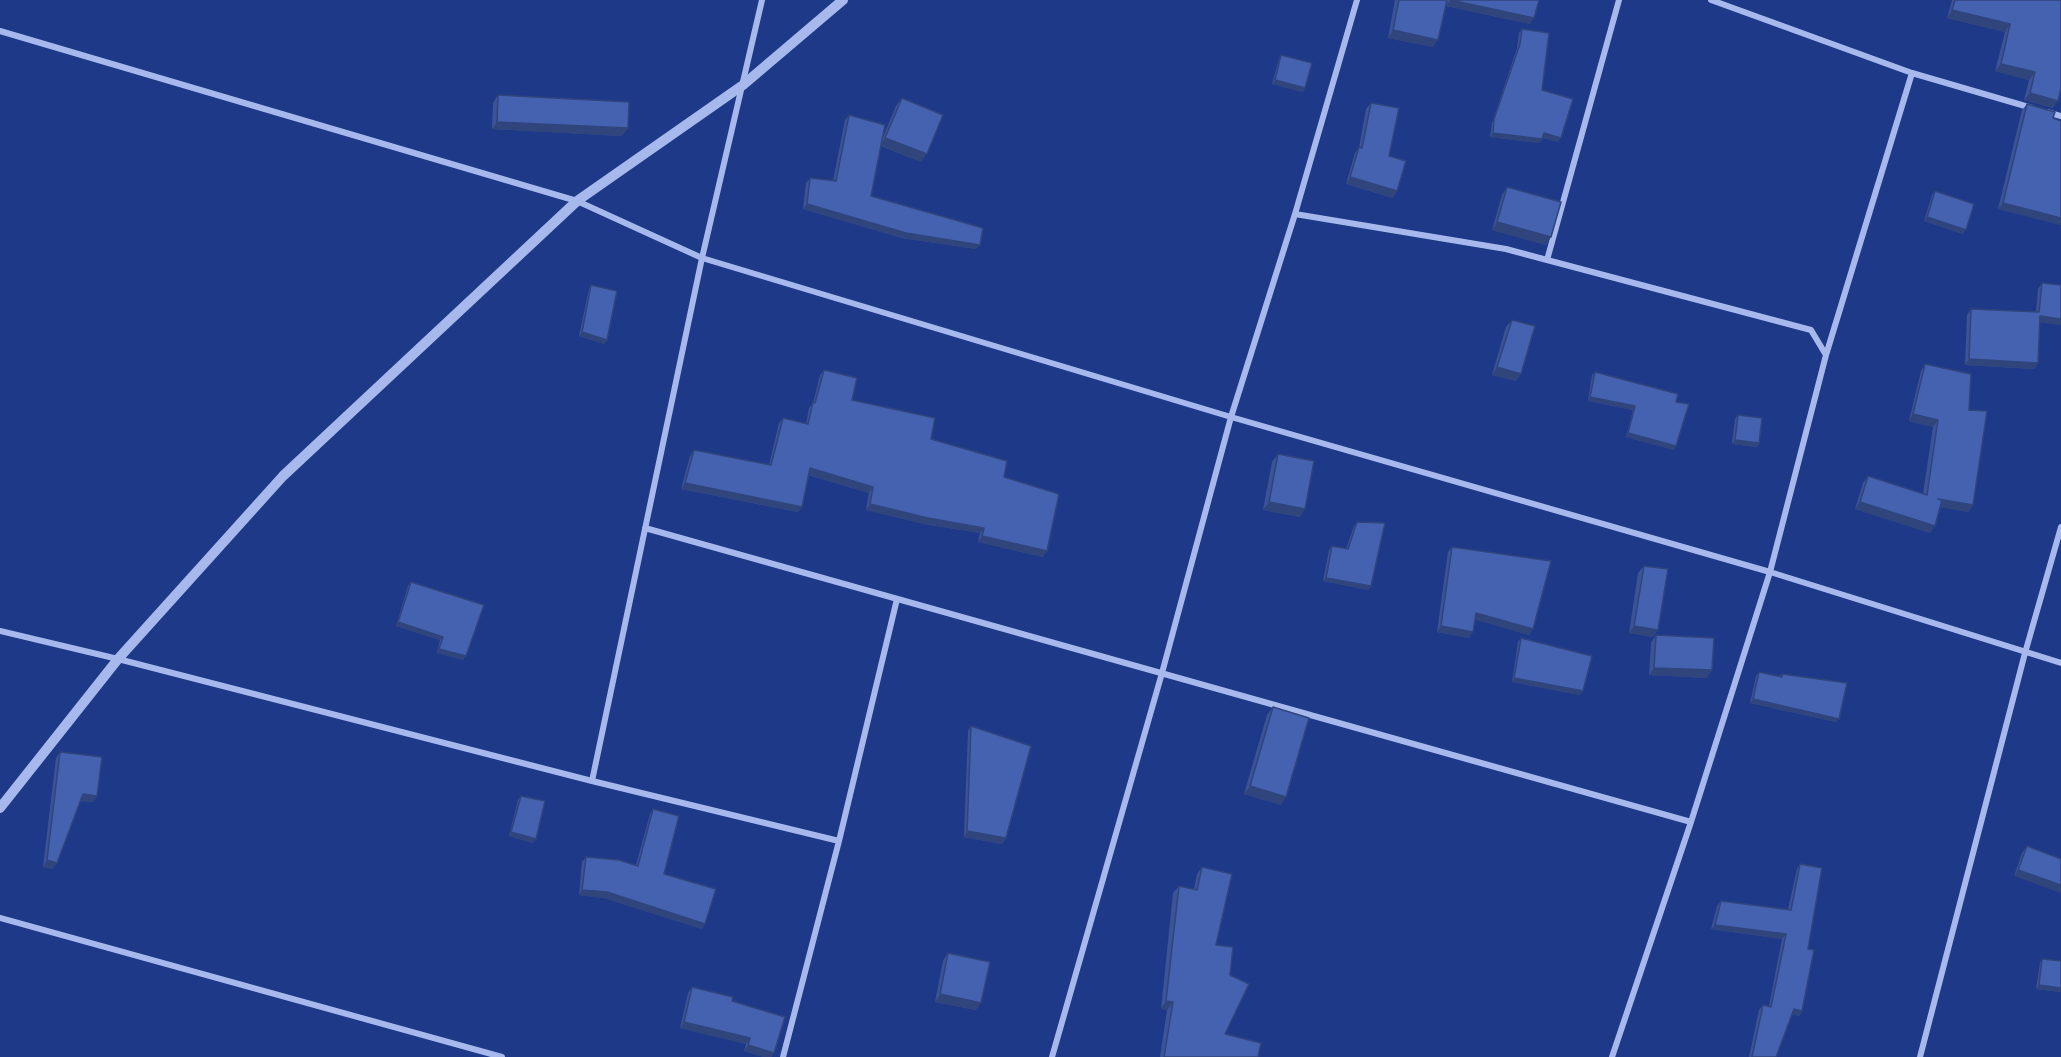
<!DOCTYPE html>
<style>
body{margin:0}
canvas{display:block;background:#1d3988}
</style>
<canvas width="2061" height="1057"></canvas>
<script>
const g = document.querySelector('canvas').getContext('2d');
g.lineJoin = 'round';
function toPath(rows) {
  const path = new Path2D();
  for (const r of rows) {
    path.moveTo(r[0], r[1]);
    for (let i = 2; i < r.length; i += 2) path.lineTo(r[i], r[i + 1]);
  }
  return path;
}
function stroke(path, color, width, dash) {
  g.strokeStyle = color;
  g.lineWidth = width;
  g.lineCap = dash ? 'butt' : 'round';
  g.setLineDash(dash || []);
  g.stroke(path);
}
function fill(path, color) {
  g.fillStyle = color;
  g.fill(path, 'evenodd');
}
stroke(toPath([
 [1711,0,1912,73,2032,108],
 [0,31,577,201,702,258,1231,417,1770,572,2061,663],
 [2047,112,2061,116],
 [1295,214,1506,249,1547,260,1811,330,1826,355],
 [1547,260,1619,0],
 [645,528,1691,822],
 [0,631,118,659,592,781,839,841],
 [592,781,702,258,762,0],
 [0,918,502,1057],
 [783,1057,839,841,897,599],
 [1052,1057,1162,673,1231,417,1295,214,1357,0],
 [1612,1057,1691,822,1770,572,1826,355,1912,73],
 [1920,1057,2025,653,2061,527]
]), '#a7b9ec', 6);
stroke(toPath([
 [0,808,118,659,283,476,577,201,743,85,843,0]
]), '#a7b9ec', 10);
fill(toPath([
 [1395,0,1539,0,1530,24,1446,6,1433,47,1388,38],
 [1952,0,2061,0,2053,108,2024,100,2029,80,1995,71,2005,32,1947,18],
 [1522,29,1542,90,1558,142,1543,138,1539,143,1490,137,1492,123,1517,48,1519,33],
 [1281,55,1303,92,1272,84,1279,59],
 [498,95,622,136,492,129,493,103],
 [902,98,921,162,881,146,871,196,976,249,902,238,803,209,806,183,810,178,833,181,845,120,849,115,881,142,896,106],
 [1371,103,1389,156,1393,198,1346,184,1355,153,1359,148,1366,109],
 [2027,104,2053,118,2061,121,2061,225,1998,209,2022,110],
 [1507,187,1546,245,1492,230,1502,195],
 [1935,191,1963,234,1924,221,1932,195],
 [2042,283,2061,285,2061,325,2040,322,2038,363,2034,369,1965,365,1967,315,1971,309,2036,312,2038,289],
 [591,285,607,340,604,344,579,336,589,289],
 [1512,320,1516,381,1492,375,1506,327],
 [1925,364,1969,410,1973,505,1968,512,1940,507,1935,526,1930,533,1855,509,1863,483,1868,476,1923,494,1933,427,1909,421,1921,371],
 [824,370,852,400,931,439,1004,477,1043,557,978,542,980,533,924,524,866,510,869,493,808,475,802,507,798,512,681,489,690,456,694,450,769,465,779,423,783,418,806,424,809,408,813,403,820,375],
 [1595,372,1676,402,1674,450,1626,437,1633,410,1588,401,1592,375],
 [1738,415,1759,443,1757,447,1732,444,1735,419],
 [1278,454,1300,517,1263,510,1272,462],
 [1357,522,1371,586,1368,590,1323,581,1329,550,1332,546,1346,549,1354,526],
 [1452,547,1533,629,1529,635,1475,619,1469,638,1437,632,1448,552],
 [1644,566,1653,637,1629,633,1638,573],
 [411,582,463,660,437,653,440,640,396,626,408,586],
 [1656,635,1707,678,1649,675,1651,643],
 [1521,638,1580,695,1512,682,1518,642],
 [1759,672,1780,676,1782,674,1836,722,1750,703,1756,676],
 [1273,707,1281,805,1244,794,1267,715],
 [971,726,1006,838,1002,844,964,837,968,731],
 [60,752,97,796,93,802,80,801,57,863,52,869,43,867,56,758],
 [521,796,533,843,509,836,518,800],
 [653,809,664,874,705,924,702,929,604,898,579,895,582,862,586,857,636,865,650,814],
 [2027,846,2061,859,2014,876,2022,853],
 [1800,864,1808,949,1802,1011,1799,1016,1792,1014,1776,1057,1749,1057,1759,1010,1763,1005,1769,1006,1782,939,1711,929,1717,906,1721,901,1788,909,1797,869],
 [1202,867,1216,945,1225,1034,1258,1057,1160,1057,1167,1010,1161,1009,1173,893,1179,886,1194,889,1197,874],
 [948,953,976,1010,935,1002,943,961],
 [2042,959,2061,961,2061,992,2036,989,2040,963],
 [692,987,732,1001,774,1053,771,1057,764,1057,744,1051,746,1044,680,1028,688,993]
]), '#3b5498');
fill(toPath([
 [1450,0,1534,18,1530,24,1446,6],
 [1952,10,2010,24,2005,32,1947,18],
 [1393,30,1438,40,1433,47,1388,38],
 [2001,64,2035,72,2029,80,1995,71],
 [1275,80,1305,88,1303,92,1272,84],
 [2030,93,2058,101,2053,108,2024,100],
 [497,122,628,128,622,136,492,129],
 [1493,133,1542,139,1539,143,1490,137],
 [1544,133,1561,138,1558,142,1541,137],
 [885,138,927,154,921,162,880,145],
 [1350,177,1397,191,1393,198,1346,184],
 [2003,203,2061,218,2061,225,1998,209],
 [807,204,980,245,976,249,902,238,803,209],
 [1927,217,1966,230,1963,234,1924,221],
 [1497,222,1551,237,1546,245,1492,230],
 [2040,316,2061,319,2061,325,2036,322],
 [582,332,607,340,604,344,579,336],
 [1969,359,2038,363,2034,369,1965,365],
 [1497,367,1521,374,1516,381,1492,375],
 [1590,397,1635,406,1633,410,1588,401],
 [1913,414,1938,420,1933,427,1909,421],
 [1628,433,1676,446,1674,450,1626,437],
 [1735,440,1759,443,1757,447,1732,444],
 [810,468,873,487,869,493,806,474],
 [685,483,802,507,798,512,681,489],
 [1938,499,1973,505,1968,512,1933,506],
 [1269,502,1305,509,1300,517,1263,510],
 [1860,502,1935,526,1930,533,1855,509],
 [870,504,984,528,980,533,924,524,866,510],
 [982,536,1047,551,1043,557,978,542],
 [1326,578,1371,586,1368,590,1323,581],
 [1476,613,1533,629,1529,635,1472,619],
 [398,622,443,637,440,640,396,626],
 [1441,626,1473,632,1469,638,1437,632],
 [1634,626,1658,630,1653,637,1629,633],
 [439,649,466,656,463,660,437,653],
 [1654,668,1712,670,1707,678,1649,675],
 [1514,678,1583,691,1580,695,1512,682],
 [1753,699,1839,719,1836,722,1750,703],
 [1250,786,1286,797,1281,805,1244,794],
 [83,794,97,796,93,802,78,800],
 [967,831,1006,838,1002,844,964,837],
 [511,832,536,839,533,843,509,836],
 [47,860,57,863,52,869,43,867],
 [2018,870,2061,885,2061,893,2014,876],
 [582,890,607,892,705,924,702,929,604,898,579,895],
 [1715,925,1786,934,1782,939,1711,929],
 [2039,985,2061,988,2061,992,2036,989],
 [940,994,981,1003,976,1010,935,1002],
 [1166,1001,1173,1002,1167,1010,1161,1009],
 [1794,1009,1802,1011,1799,1016,1790,1014],
 [684,1022,750,1038,746,1044,680,1028],
 [748,1045,774,1053,771,1057,764,1057,744,1051]
]), '#30457c');
const building = toPath([
 [1399,0,1447,0,1438,40,1393,30,1399,0],
 [1451,0,1539,0,1534,18,1451,0],
 [1955,0,2061,0,2061,88,2058,101,2030,93,2035,72,2001,64,2010,24,1952,10,1955,0],
 [1522,29,1549,33,1542,90,1573,99,1561,138,1544,133,1542,139,1493,133,1494,119,1520,44,1522,29],
 [1281,55,1312,63,1305,88,1275,80,1281,55],
 [498,95,629,102,628,128,497,122,498,95],
 [902,98,943,115,927,154,885,138,902,98],
 [1371,103,1399,108,1389,156,1406,161,1397,191,1350,177,1359,147,1362,148,1371,103],
 [2027,104,2055,112,2053,118,2061,121,2061,218,2003,203,2027,104],
 [849,115,885,125,871,196,983,228,980,245,906,233,807,204,810,178,836,181,849,115],
 [1507,187,1561,202,1551,237,1497,222,1507,187],
 [1935,191,1974,204,1966,230,1927,217,1935,191],
 [2042,283,2061,285,2061,319,2040,316,2038,363,1969,359,1971,309,2039,312,2042,283],
 [591,285,617,291,607,340,582,332,591,285],
 [1512,320,1535,326,1521,374,1497,367,1512,320],
 [1925,364,1971,374,1969,410,1987,411,1973,505,1938,499,1942,500,1935,526,1860,502,1868,476,1927,495,1938,420,1913,414,1925,364],
 [824,370,857,378,852,400,935,418,931,439,1007,461,1004,477,1059,494,1047,551,982,536,984,528,928,518,870,504,873,487,810,468,802,507,685,483,694,450,771,465,783,418,808,424,813,402,815,403,824,370],
 [1595,372,1678,394,1676,402,1689,404,1676,446,1628,433,1635,406,1590,397,1595,372],
 [1738,415,1762,418,1759,443,1735,440,1738,415],
 [1278,454,1314,461,1305,509,1269,502,1278,454],
 [1357,522,1385,523,1371,586,1326,578,1332,546,1348,549,1357,522],
 [1452,547,1551,561,1533,629,1476,613,1473,632,1441,626,1452,547],
 [1644,566,1668,569,1658,630,1634,626,1644,566],
 [411,582,484,605,466,656,439,649,443,637,398,622,411,582],
 [1656,635,1714,638,1712,670,1654,668,1656,635],
 [1521,638,1592,656,1583,691,1514,678,1521,638],
 [1759,672,1782,677,1782,674,1847,683,1839,719,1753,699,1759,672],
 [1273,707,1309,718,1286,797,1250,786,1273,707],
 [971,726,1031,746,1006,838,967,831,971,726],
 [60,752,102,757,97,796,83,794,57,863,47,860,60,752],
 [521,796,545,801,536,839,511,832,521,796],
 [653,809,679,816,664,874,716,889,705,924,607,892,582,890,586,857,619,860,638,866,653,809],
 [2027,846,2061,859,2061,885,2018,870,2027,846],
 [1800,864,1822,868,1808,949,1814,950,1802,1011,1794,1009,1776,1057,1752,1057,1763,1005,1771,1007,1786,934,1715,925,1721,901,1791,910,1800,864],
 [1202,867,1232,874,1216,945,1233,947,1230,975,1249,984,1225,1034,1261,1043,1258,1057,1164,1057,1173,1002,1166,1001,1179,886,1197,890,1202,867],
 [948,953,990,962,981,1003,940,994,948,953],
 [2042,959,2061,961,2061,988,2039,985,2042,959],
 [692,987,733,997,732,1001,785,1017,774,1053,748,1045,750,1038,684,1022,692,987]
]);
fill(building, '#4562b1');
stroke(building, '#30457c', 1.5);
</script>
